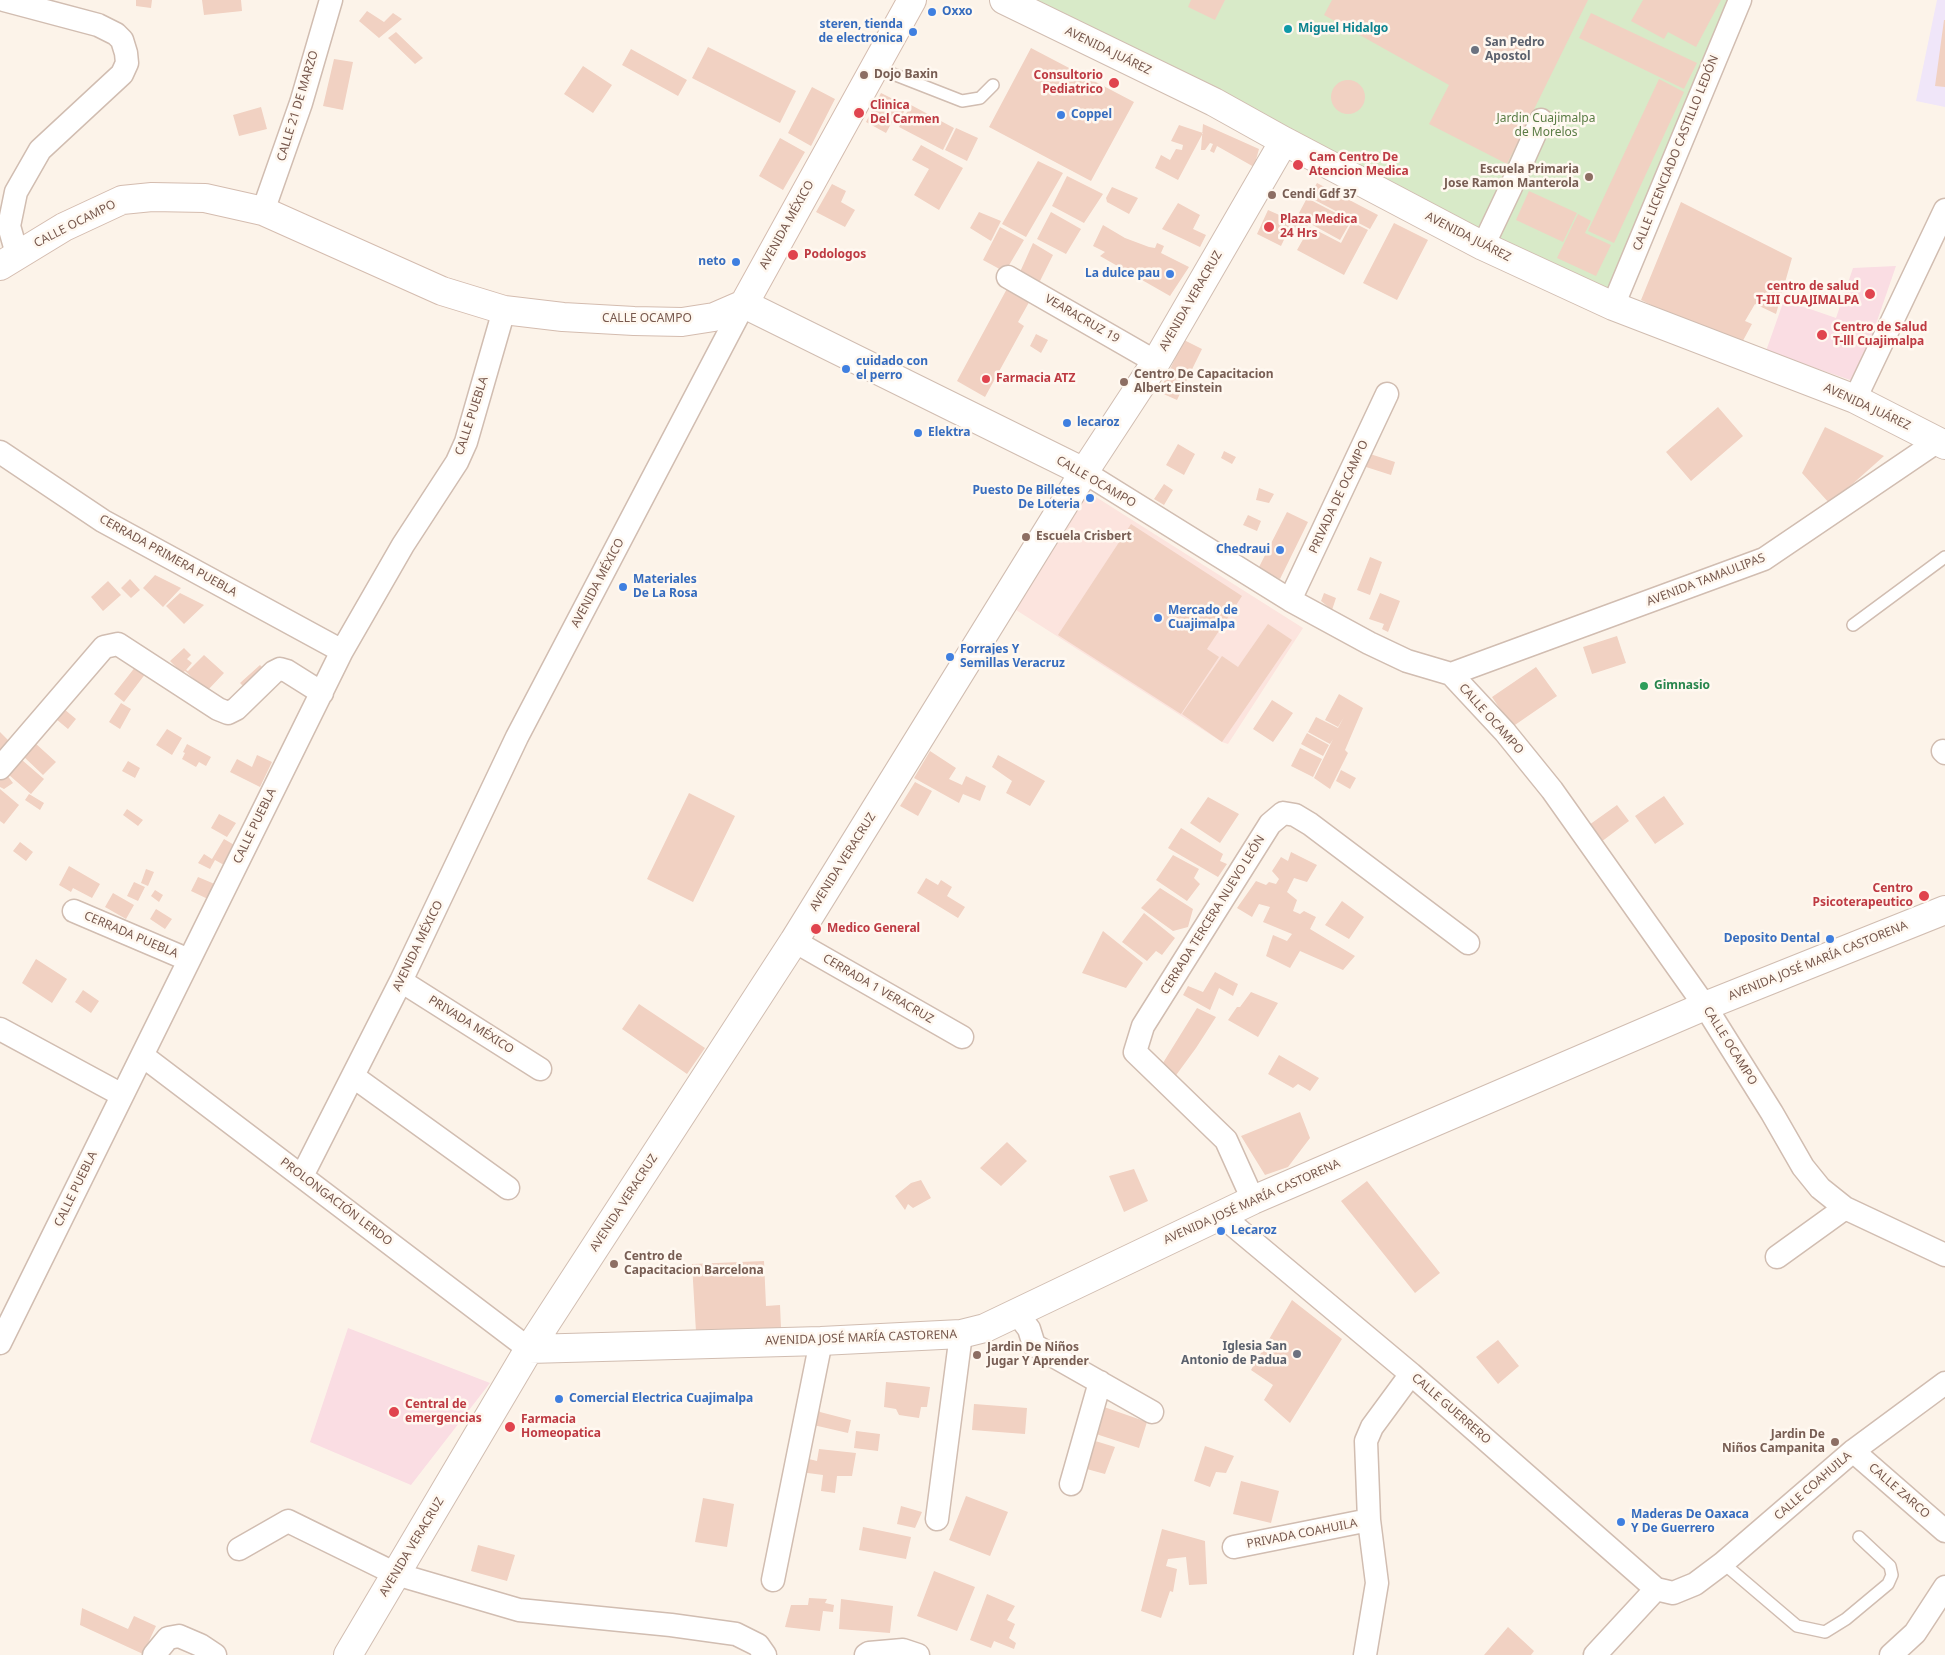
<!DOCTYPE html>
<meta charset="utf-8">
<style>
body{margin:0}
canvas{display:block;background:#fcf3e9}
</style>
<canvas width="1945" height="1655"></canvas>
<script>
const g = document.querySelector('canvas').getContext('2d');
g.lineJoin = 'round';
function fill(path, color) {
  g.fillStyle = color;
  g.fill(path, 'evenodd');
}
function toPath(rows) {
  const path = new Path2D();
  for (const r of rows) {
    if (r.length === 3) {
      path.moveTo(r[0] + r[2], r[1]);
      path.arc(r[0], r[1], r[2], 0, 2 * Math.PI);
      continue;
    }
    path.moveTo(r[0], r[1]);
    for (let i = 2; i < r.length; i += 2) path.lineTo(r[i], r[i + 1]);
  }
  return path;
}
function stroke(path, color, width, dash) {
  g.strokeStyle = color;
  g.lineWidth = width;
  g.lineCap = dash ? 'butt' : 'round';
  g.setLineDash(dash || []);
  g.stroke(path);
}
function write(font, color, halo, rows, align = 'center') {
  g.font = font + ' "Noto Sans",sans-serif';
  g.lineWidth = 5;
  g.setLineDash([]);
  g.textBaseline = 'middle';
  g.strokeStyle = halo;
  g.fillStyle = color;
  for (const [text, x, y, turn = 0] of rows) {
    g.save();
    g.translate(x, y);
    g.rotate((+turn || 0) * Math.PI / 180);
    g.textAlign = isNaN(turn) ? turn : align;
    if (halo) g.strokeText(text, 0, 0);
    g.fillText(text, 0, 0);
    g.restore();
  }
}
fill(toPath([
 [1088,492,1303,628,1228,744,1222,742,1013,608]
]), '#fce4de');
fill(toPath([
 [1937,0,1945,0,1945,107,1916,101]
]), '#f0e6f9');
fill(toPath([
 [1896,266,1856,382,1766,351,1784,300,1836,318,1853,268],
 [348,1328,490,1383,411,1485,310,1442]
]), '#fadde3');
fill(toPath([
 [1003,0,1728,0,1616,299]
]), '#d8eac8');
fill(toPath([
 [136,0,152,0,151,8,136,6],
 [202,0,241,0,242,11,204,15],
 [1191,0,1225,0,1215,20,1188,7],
 [1332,0,1588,0,1507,164,1429,124,1449,85,1324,15],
 [1643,0,1721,0,1696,47,1668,32,1664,39,1631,21],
 [367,11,384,22,393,13,402,19,379,38,359,21],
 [1591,13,1697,63,1684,89,1579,38],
 [1944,20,1945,20,1945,87,1935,86],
 [396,32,423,58,415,64,388,38],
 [708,47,796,91,780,123,692,78],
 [1031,48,1134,102,1091,181,989,127],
 [631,49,687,80,678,96,622,65],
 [334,59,353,62,343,110,323,106],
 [583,66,612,85,593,113,564,94],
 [1659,79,1684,92,1614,243,1588,231],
 [1348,97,17],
 [812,87,835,99,811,146,788,133],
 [881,93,907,106,897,125,892,122,886,133,866,122],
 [911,105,954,128,943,150,899,127],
 [261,107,267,129,239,136,233,115],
 [1203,124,1259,149,1254,167,1217,146,1214,153,1210,151,1213,144,1210,143,1205,150,1201,150],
 [1179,125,1203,133,1178,180,1155,168,1161,155,1170,160,1176,149,1182,150,1183,145,1171,141],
 [956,128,978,138,967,161,945,150],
 [780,138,805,152,783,190,759,176],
 [921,145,963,168,939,210,914,195,929,169,912,160],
 [1038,161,1063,173,1026,237,1002,224],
 [1067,176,1103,194,1084,223,1052,206],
 [1317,183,1378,215,1370,229,1309,197],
 [832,184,846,191,841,202,855,210,845,227,816,212],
 [1112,187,1138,198,1129,214,1107,202,1106,198],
 [1529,191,1577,213,1563,242,1516,220],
 [1307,198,1351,221,1340,240,1309,223,1303,234,1291,228],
 [1681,202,1792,258,1776,314,1755,304,1745,321,1752,324,1739,348,1641,300],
 [1178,203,1200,215,1193,229,1206,235,1200,247,1162,229],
 [1268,210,1293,221,1281,246,1257,234],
 [979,212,1001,221,991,241,970,228],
 [1051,212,1081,229,1066,254,1037,239],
 [1578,214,1591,221,1585,233,1611,245,1596,276,1557,258],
 [1352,222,1368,230,1344,275,1297,250,1310,227,1341,243],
 [1394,223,1428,240,1397,300,1363,283],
 [1103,225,1125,238,1149,247,1155,248,1157,243,1164,246,1161,253,1189,267,1170,296,1100,256,1105,252,1093,246],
 [1000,227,1024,240,1005,272,983,260],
 [1033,243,1053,255,1038,285,1020,272],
 [1009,285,1032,297,1018,322,1024,326,985,397,957,381],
 [1036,334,1048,340,1041,353,1030,346],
 [1184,340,1202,349,1177,400,1159,392],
 [1718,407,1743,436,1691,481,1666,452],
 [1825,427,1884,456,1830,504,1802,473],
 [1178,444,1195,454,1184,475,1166,465],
 [1224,451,1236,457,1232,464,1221,458],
 [1367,453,1395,462,1391,475,1363,466],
 [1164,484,1173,490,1164,505,1154,499],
 [1259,488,1274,494,1269,503,1256,500],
 [1287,512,1308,522,1280,579,1258,569],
 [1248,515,1261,521,1257,531,1243,525],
 [1131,524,1242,596,1207,649,1219,657,1181,714,1058,635],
 [1370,557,1382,562,1370,595,1357,590],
 [155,575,181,588,163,607,143,588],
 [130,579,140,590,131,598,121,588],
 [108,581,121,595,103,611,91,597],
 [180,593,204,605,184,624,166,606],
 [1324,593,1336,598,1332,610,1321,601],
 [1380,593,1400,601,1388,632,1382,629,1384,624,1369,619],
 [1268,624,1292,640,1222,742,1182,714,1222,656,1238,667],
 [1617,636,1626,663,1592,674,1583,647],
 [184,648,191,655,187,659,192,663,186,670,188,671,204,655,224,673,207,691,185,671,182,673,170,661],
 [260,665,268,673,248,691,240,683],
 [136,666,146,673,124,702,114,694],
 [1536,667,1557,696,1512,727,1492,697],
 [1339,694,1363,708,1345,750,1348,753,1330,789,1314,778,1333,739,1330,744,1308,732,1316,717,1338,728,1344,717,1338,727,1325,720],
 [1272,700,1293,713,1273,742,1253,729],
 [121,703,131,709,120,729,109,722],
 [64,709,76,719,68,729,56,719],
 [167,729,182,738,172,755,156,745],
 [0,732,10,742,0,752],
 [1307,733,1329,745,1323,756,1301,744],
 [35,743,56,762,43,775,23,756],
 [187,744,211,757,206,766,199,762,196,767,182,759,185,753,183,752],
 [1300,748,1322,759,1313,777,1291,766],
 [930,751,956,768,949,779,962,785,966,776,986,786,980,801,963,794,959,803,914,778],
 [257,755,272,762,260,787,230,772,237,759,252,767],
 [998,755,1045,781,1030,806,1006,793,1012,781,992,767],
 [22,760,44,779,31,794,9,775],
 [128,761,140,768,135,778,122,771],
 [1341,770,1356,778,1350,789,1336,781],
 [4,771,13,783,4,789,0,787,0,777],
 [915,782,932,791,918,816,900,806],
 [0,789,19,805,4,824,0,821],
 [689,793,735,816,693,902,647,879],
 [29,794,44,803,40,810,25,800],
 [1664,796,1684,824,1655,844,1635,816],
 [1208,797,1239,814,1220,843,1190,823],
 [1617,805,1629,821,1601,842,1589,825],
 [127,809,143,820,138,826,123,815],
 [219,814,236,823,227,837,211,828],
 [1181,828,1223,854,1220,861,1227,864,1218,877,1168,848],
 [224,839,236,846,224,865,215,860,210,869,198,863,204,854,212,859],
 [20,842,33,852,26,861,13,851],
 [1291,852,1317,865,1307,882,1294,878,1287,892,1297,900,1293,911,1300,914,1304,911,1316,917,1310,929,1355,956,1343,970,1300,951,1290,968,1266,956,1273,935,1287,941,1292,934,1263,922,1270,907,1259,904,1252,917,1237,908,1256,881,1266,885,1269,882,1276,884,1279,879,1272,871,1281,857,1288,861],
 [1173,855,1199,869,1194,878,1200,884,1187,901,1156,880],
 [69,866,100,884,92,898,73,888,71,892,59,885],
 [146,869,154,872,148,886,141,883],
 [198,877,217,885,210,900,191,891],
 [926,878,938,885,941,880,952,887,947,896,965,907,958,918,917,893],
 [134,882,145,887,138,901,127,896],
 [1160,888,1193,909,1188,927,1173,931,1141,908],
 [155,890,163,895,159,902,151,896],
 [113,893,134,905,126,919,105,907],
 [1342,901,1364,917,1349,939,1325,925],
 [156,909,172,919,165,929,150,919],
 [1144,913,1175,938,1162,955,1156,951,1147,961,1122,942],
 [1103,931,1143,963,1126,988,1082,973],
 [36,959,67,979,52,1003,22,983],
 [1215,972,1238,984,1233,996,1219,988,1210,1010,1183,995,1188,986,1203,992],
 [83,990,99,1001,91,1013,75,1002],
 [1251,992,1278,1003,1258,1037,1228,1020,1237,1007,1240,1007],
 [639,1004,705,1048,687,1074,622,1029],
 [1197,1008,1216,1017,1196,1048,1174,1078,1158,1071],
 [1279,1055,1319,1078,1310,1091,1298,1084,1293,1088,1268,1074],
 [1300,1112,1310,1138,1288,1167,1265,1175,1241,1136],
 [1007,1142,1027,1161,1001,1186,980,1168],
 [1134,1169,1148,1201,1124,1212,1109,1176],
 [921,1180,931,1198,913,1208,908,1204,905,1210,895,1196,911,1183],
 [1367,1181,1440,1273,1415,1293,1341,1201],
 [764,1261,766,1306,780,1305,781,1328,696,1332,692,1264],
 [1292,1300,1342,1339,1290,1423,1264,1400,1273,1385,1251,1370],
 [1498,1340,1519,1366,1498,1384,1476,1357],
 [886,1382,930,1387,927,1407,921,1407,919,1418,899,1415,896,1409,884,1407],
 [814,1402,820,1412,851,1420,848,1433,809,1424],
 [974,1404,1027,1408,1025,1434,972,1430],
 [1104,1407,1147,1422,1139,1448,1096,1434],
 [856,1431,880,1434,878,1451,854,1448],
 [1092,1440,1115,1447,1105,1474,1083,1468],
 [1205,1446,1234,1456,1226,1473,1216,1472,1210,1487,1194,1481],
 [819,1449,856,1453,852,1476,837,1476,835,1493,821,1491,823,1475,800,1472,805,1458,817,1461],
 [1241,1481,1279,1491,1271,1523,1233,1514],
 [966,1496,1008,1512,990,1556,949,1540],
 [703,1498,734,1504,727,1547,695,1542],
 [901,1506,922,1512,915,1528,897,1524],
 [863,1527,911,1537,906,1559,859,1550],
 [1162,1529,1205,1541,1207,1584,1189,1585,1186,1557,1168,1559,1166,1566,1177,1569,1173,1592,1170,1591,1161,1618,1141,1611],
 [478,1545,515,1555,507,1581,471,1571],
 [934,1571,975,1587,957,1631,917,1616],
 [987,1594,1015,1606,1007,1620,1015,1624,1009,1638,1016,1643,1014,1649,994,1641,991,1648,970,1640],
 [809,1598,827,1599,825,1603,834,1605,833,1612,823,1611,820,1631,785,1627,791,1605,808,1605],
 [841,1599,893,1606,890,1633,839,1629],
 [82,1608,128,1629,134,1616,156,1626,143,1654,80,1625],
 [1508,1627,1534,1651,1531,1655,1484,1655]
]), '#f1d1c2');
const service = toPath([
 [875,67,962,101,980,98,993,85],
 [1853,625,1945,557],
 [1723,1563,1797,1626,1825,1632,1846,1619,1888,1584,1892,1575,1890,1566,1859,1537]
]);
const minor = toPath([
 [4,0,98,25,116,34,122,40,126,53,127,63,122,74,40,150,16,192,9,226,17,254],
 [263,211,301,103,331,0],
 [1483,246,1511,187,1541,120],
 [1008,277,1156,362],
 [1613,306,1740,0],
 [1855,399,1945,210],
 [0,452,103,521,342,651],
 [1084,472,1290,600,1369,643,1407,661,1451,674,1505,732,1552,790,1705,1006,1772,1113,1803,1167,1820,1188,1845,1208,1945,1255],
 [1290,600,1387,394],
 [1451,674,1764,559,1938,441],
 [1943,751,1945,753],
 [0,768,104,647,118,644,218,709,228,713,236,709,274,672,280,669,287,671,322,693],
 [74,911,189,960],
 [794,941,962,1037],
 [401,981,540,1069],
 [0,1029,122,1095],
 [143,1056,529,1349],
 [354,1077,508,1188],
 [302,1176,401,981,517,737,744,304],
 [1253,1200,1226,1140,1135,1052,1143,1026,1270,824,1283,813,1295,815,1310,824,1468,943],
 [1221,1215,1411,1374,1656,1589,1673,1593,1695,1584,1723,1563,1853,1451,1945,1383],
 [1777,1257,1845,1208],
 [1016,1312,1029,1329,1034,1345,1152,1412],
 [0,1343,342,651,403,545,457,462,466,442,504,310],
 [1853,1451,1945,1531],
 [1071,1484,1100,1382],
 [937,1519,961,1334],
 [1234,1547,1369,1520],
 [239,1549,288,1521,396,1574,519,1610,671,1625,736,1634,758,1645,765,1655],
 [773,1580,821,1341],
 [154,1655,168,1638,179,1636,200,1645,215,1655],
 [866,1655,869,1653,903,1650,918,1655],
 [1365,1655,1377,1583,1369,1520,1366,1441,1372,1427,1411,1374],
 [1595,1655,1656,1589],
 [1891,1655,1915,1633,1945,1587]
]);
const tertiary = toPath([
 [1004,0,1214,102,1284,141,1483,246,1613,306,1855,399,1945,445],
 [744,304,1084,472],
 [529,1349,821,1341,961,1334,985,1328,1253,1200,1705,1006,1945,910],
 [348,1655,529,1349,794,941,1084,472,1156,362,1284,141]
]);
const secondary = toPath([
 [0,266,64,227,122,200,152,197,205,198,263,211,442,291,504,310,563,317,634,321,682,322,714,317,744,304,912,0]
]);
stroke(service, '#d1bdb1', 14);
stroke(minor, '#d1bdb1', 25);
stroke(tertiary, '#d1bdb1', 30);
stroke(secondary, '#d4bcaf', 30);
stroke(service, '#fff', 11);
stroke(minor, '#fff', 22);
stroke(tertiary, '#fff', 28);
stroke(secondary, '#fff', 28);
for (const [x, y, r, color] of [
 [932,12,5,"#3f7fe0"],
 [1288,29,5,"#0f9aa8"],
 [913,32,5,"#3f7fe0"],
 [1475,50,5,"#6b7280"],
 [864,75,5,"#8d6e63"],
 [1114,83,6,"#e0444e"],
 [859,113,6,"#e0444e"],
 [1061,115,5,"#3f7fe0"],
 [1298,165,6,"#e0444e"],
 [1589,177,5,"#8d6e63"],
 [1272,195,5,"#8d6e63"],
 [1269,227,6,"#e0444e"],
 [793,255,6,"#e0444e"],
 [736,262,5,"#3f7fe0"],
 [1170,274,5,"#3f7fe0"],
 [1870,294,6,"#e0444e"],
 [1822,335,6,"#e0444e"],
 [846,369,5,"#3f7fe0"],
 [986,379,5,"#e0444e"],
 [1124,382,5,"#8d6e63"],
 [1067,423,5,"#3f7fe0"],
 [918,433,5,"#3f7fe0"],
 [1090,498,5,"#3f7fe0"],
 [1026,537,5,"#8d6e63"],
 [1280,550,5,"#3f7fe0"],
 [623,587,5,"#3f7fe0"],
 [1158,618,5,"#3f7fe0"],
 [950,657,5,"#3f7fe0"],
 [1644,686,5,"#2e9e5b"],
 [1924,896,6,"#e0444e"],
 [816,929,6,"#e0444e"],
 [1830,939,5,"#3f7fe0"],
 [1221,1231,5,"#3f7fe0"],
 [614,1264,5,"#8d6e63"],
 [1297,1354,5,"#6b7280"],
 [977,1355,5,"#8d6e63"],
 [559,1399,5,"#3f7fe0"],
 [394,1412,6,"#e0444e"],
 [510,1427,6,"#e0444e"],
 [1835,1442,5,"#8d6e63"],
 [1621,1522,5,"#3f7fe0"]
]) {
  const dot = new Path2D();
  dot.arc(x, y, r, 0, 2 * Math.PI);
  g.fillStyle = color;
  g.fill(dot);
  stroke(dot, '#fff8f0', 2);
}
write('bold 12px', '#366cbe', '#fff8f0', [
 ["Oxxo",942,12],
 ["steren, tienda",903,25,"right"],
 ["de electronica",903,39,"right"],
 ["Coppel",1071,115],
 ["neto",726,262,"right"],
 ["La dulce pau",1160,274,"right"],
 ["cuidado con",856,362],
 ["el perro",856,376],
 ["lecaroz",1077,423],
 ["Elektra",928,433],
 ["Puesto De Billetes",1080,491,"right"],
 ["De Loteria",1080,505,"right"],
 ["Chedraui",1270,550,"right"],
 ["Materiales",633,580],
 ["De La Rosa",633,594],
 ["Mercado de",1168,611],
 ["Cuajimalpa",1168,625],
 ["Forrajes Y",960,650],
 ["Semillas Veracruz",960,664],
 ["Deposito Dental",1820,939,"right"],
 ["Lecaroz",1231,1231],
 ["Comercial Electrica Cuajimalpa",569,1399],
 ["Maderas De Oaxaca",1631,1515],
 ["Y De Guerrero",1631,1529]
], 'left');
write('bold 12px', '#0d838f', '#fff8f0', [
 ["Miguel Hidalgo",1298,29]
], 'left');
write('bold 12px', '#5b616d', '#fff8f0', [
 ["San Pedro",1485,43],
 ["Apostol",1485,57],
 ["Iglesia San",1287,1347,"right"],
 ["Antonio de Padua",1287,1361,"right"]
], 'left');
write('12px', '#77584d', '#fff8f0', [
 ["AVENIDA JUÁREZ",1108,51,26],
 ["CALLE 21 DE MARZO",298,106,-73],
 ["CALLE LICENCIADO CASTILLO LEDÓN",1676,153,-68],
 ["CALLE OCAMPO",75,224,-27],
 ["AVENIDA MÉXICO",787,225,-61],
 ["AVENIDA JUÁREZ",1468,237,27],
 ["AVENIDA VERACRUZ",1191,301,-60],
 ["CALLE OCAMPO",647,319],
 ["VEARACRUZ 19",1082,319,30],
 ["AVENIDA JUÁREZ",1867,407,25],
 ["CALLE PUEBLA",472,416,-72],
 ["CALLE OCAMPO",1096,482,30],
 ["PRIVADA DE OCAMPO",1339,497,-65],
 ["CERRADA PRIMERA PUEBLA",168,556,29],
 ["AVENIDA TAMAULIPAS",1706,580,-21],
 ["AVENIDA MÉXICO",598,583,-62],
 ["CALLE OCAMPO",1491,719,48],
 ["CALLE PUEBLA",255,826,-64],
 ["AVENIDA VERACRUZ",843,862,-58],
 ["CERRADA TERCERA NUEVO LEÓN",1213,915,-58],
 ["CERRADA PUEBLA",131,935,23],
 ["AVENIDA MÉXICO",418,946,-64],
 ["AVENIDA JOSÉ MARÍA CASTORENA",1818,961,-22],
 ["CERRADA 1 VERACRUZ",878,989,30],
 ["PRIVADA MÉXICO",471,1025,32],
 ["CALLE OCAMPO",1730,1046,58],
 ["CALLE PUEBLA",76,1189,-64],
 ["PROLONGACIÓN LERDO",336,1202,37],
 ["AVENIDA JOSÉ MARÍA CASTORENA",1252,1202,-24],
 ["AVENIDA VERACRUZ",624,1203,-57],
 ["AVENIDA JOSÉ MARÍA CASTORENA",861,1338,-2],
 ["CALLE GUERRERO",1451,1409,41],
 ["CALLE COAHUILA",1813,1486,-41],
 ["CALLE ZARCO",1899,1491,41],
 ["PRIVADA COAHUILA",1302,1534,-11],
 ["AVENIDA VERACRUZ",412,1547,-59]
]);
write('bold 12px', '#785e54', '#fff8f0', [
 ["Dojo Baxin",874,75],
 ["Escuela Primaria",1579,170,"right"],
 ["Jose Ramon Manterola",1579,184,"right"],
 ["Cendi Gdf 37",1282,195],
 ["Centro De Capacitacion",1134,375],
 ["Albert Einstein",1134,389],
 ["Escuela Crisbert",1036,537],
 ["Centro de",624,1257],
 ["Capacitacion Barcelona",624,1271],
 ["Jardin De Niños",987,1348],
 ["Jugar Y Aprender",987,1362],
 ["Jardin De",1825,1435,"right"],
 ["Niños Campanita",1825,1449,"right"]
], 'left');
write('bold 12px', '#be3a42', '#fff8f0', [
 ["Consultorio",1103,76,"right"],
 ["Pediatrico",1103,90,"right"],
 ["Clinica",870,106],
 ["Del Carmen",870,120],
 ["Cam Centro De",1309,158],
 ["Atencion Medica",1309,172],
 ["Plaza Medica",1280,220],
 ["24 Hrs",1280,234],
 ["Podologos",804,255],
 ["centro de salud",1859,287,"right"],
 ["T-III CUAJIMALPA",1859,301,"right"],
 ["Centro de Salud",1833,328],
 ["T-lll Cuajimalpa",1833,342],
 ["Farmacia ATZ",996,379],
 ["Centro",1913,889,"right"],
 ["Psicoterapeutico",1913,903,"right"],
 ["Medico General",827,929],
 ["Central de",405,1405],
 ["emergencias",405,1419],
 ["Farmacia",521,1420],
 ["Homeopatica",521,1434]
], 'left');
write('12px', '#5a7c45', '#fff8f0', [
 ["Jardin Cuajimalpa",1546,119],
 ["de Morelos",1546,133]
]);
write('bold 12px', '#27864d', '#fff8f0', [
 ["Gimnasio",1654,686]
], 'left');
</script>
